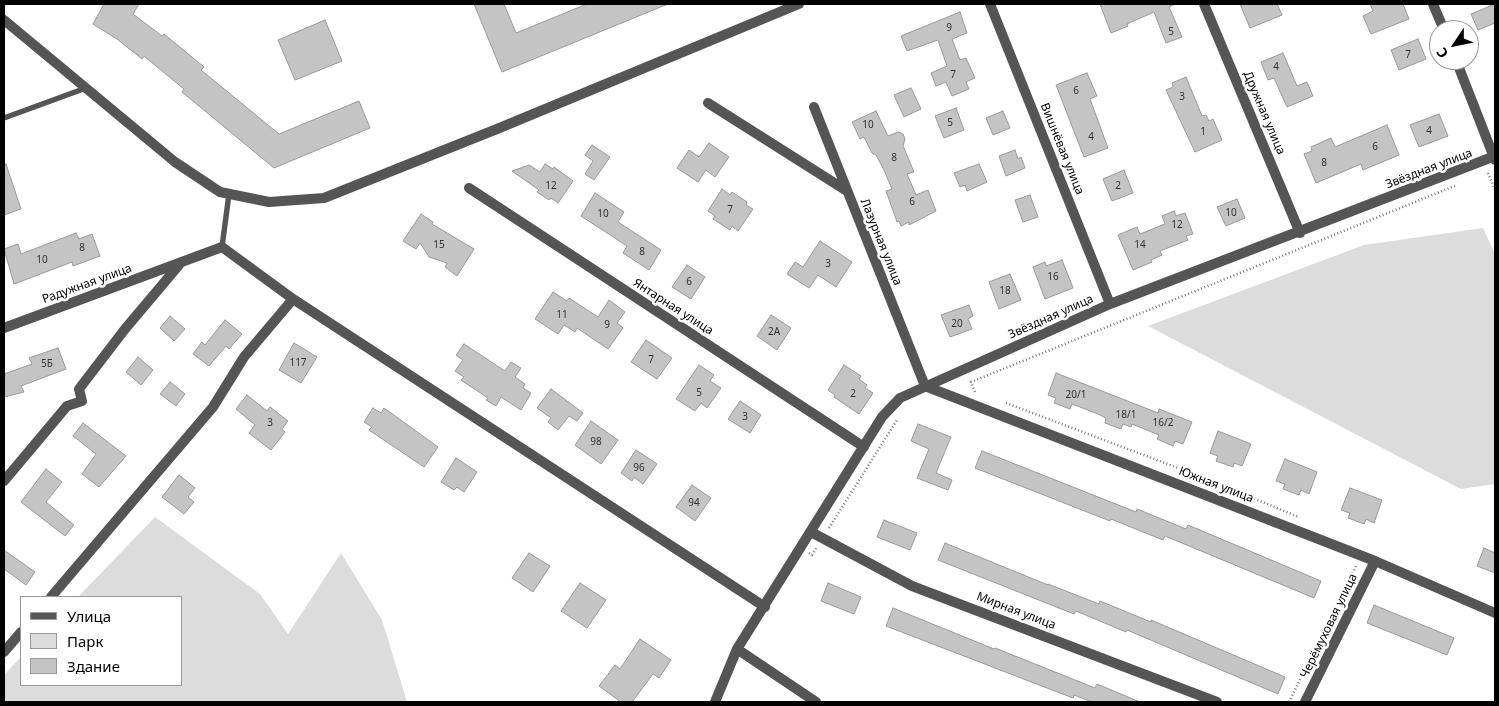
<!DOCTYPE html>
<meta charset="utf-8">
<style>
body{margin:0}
#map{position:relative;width:1499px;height:706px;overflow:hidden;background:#fff;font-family:"Noto Sans",sans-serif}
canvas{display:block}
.frame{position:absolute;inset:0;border:5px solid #000;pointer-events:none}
.legend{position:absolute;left:20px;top:596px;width:162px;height:90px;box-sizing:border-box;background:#fff;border:1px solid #999;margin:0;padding:6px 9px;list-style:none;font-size:15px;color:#000}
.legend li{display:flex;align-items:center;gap:10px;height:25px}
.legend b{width:25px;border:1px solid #999}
.north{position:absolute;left:1429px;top:20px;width:50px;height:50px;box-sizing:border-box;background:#fff;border:1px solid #999;border-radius:50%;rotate:236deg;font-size:14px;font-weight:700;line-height:20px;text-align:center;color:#000}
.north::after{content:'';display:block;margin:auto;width:18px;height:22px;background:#000;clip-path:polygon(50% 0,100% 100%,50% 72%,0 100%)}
</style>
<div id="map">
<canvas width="1499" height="706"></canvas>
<div class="frame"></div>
<ul class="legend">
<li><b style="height:6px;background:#555"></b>Улица</li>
<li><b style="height:14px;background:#dcdcdc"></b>Парк</li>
<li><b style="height:14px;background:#c4c4c4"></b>Здание</li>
</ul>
<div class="north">С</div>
</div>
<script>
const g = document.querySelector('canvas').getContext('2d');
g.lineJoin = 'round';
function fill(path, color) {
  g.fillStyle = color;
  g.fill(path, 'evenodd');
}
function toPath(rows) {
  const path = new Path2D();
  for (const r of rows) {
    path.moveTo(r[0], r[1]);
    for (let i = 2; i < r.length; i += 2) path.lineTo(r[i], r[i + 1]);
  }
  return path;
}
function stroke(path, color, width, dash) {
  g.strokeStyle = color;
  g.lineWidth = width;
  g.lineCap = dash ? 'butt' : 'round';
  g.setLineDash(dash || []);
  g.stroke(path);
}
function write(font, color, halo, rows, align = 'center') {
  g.font = font + ' "Noto Sans",sans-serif';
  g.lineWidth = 5;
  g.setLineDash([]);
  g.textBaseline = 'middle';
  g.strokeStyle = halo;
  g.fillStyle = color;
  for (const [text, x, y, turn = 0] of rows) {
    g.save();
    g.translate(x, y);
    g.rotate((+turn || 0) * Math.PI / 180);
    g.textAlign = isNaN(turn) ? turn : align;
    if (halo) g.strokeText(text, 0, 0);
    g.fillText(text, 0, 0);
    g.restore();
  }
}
fill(toPath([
 [1483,228,1495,254,1495,484,1461,489,1148,326,1364,245],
 [155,517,260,594,288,634,341,553,382,620,407,702,4,702,4,675,21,657,21,685,181,685,181,597,78,597]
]), '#dcdcdc');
const building = toPath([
 [104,4,139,4,133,14,162,36,164,34,204,67,201,70,279,134,359,101,370,128,274,168,182,92,184,89,144,56,142,59,117,39,93,24,104,4],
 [474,4,504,4,516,33,587,4,668,4,502,72,474,4],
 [1100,4,1175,4,1169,7,1182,37,1166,43,1154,12,1127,24,1128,26,1111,33,1100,4],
 [1240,4,1277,4,1282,15,1250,28,1240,4],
 [1370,4,1403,4,1409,19,1371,34,1363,16,1373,11,1370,4],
 [1495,4,1495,23,1478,30,1471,14,1495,4],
 [960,12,967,33,952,39,960,60,966,58,975,78,966,82,969,89,952,96,946,82,936,86,931,73,947,66,938,40,907,51,901,36,960,12],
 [325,20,342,61,295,80,278,40,325,20],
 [1418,39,1426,59,1399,70,1391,50,1418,39],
 [1283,53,1297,86,1307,82,1313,96,1287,107,1274,78,1268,80,1261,62,1283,53],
 [1087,73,1097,96,1090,99,1108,148,1084,157,1056,85,1087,73],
 [1186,77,1202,116,1206,115,1209,121,1213,119,1222,140,1195,152,1166,90,1173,87,1172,83,1186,77],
 [911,88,921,109,904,117,894,95,911,88],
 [956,108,964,130,944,138,935,116,956,108],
 [876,111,888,136,898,132,903,134,905,139,903,146,914,172,907,174,916,195,928,190,936,211,909,225,909,222,901,226,899,221,897,222,886,191,892,189,884,170,876,155,872,153,864,137,860,139,852,122,876,111],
 [1003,111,1010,128,993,135,986,118,1003,111],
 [1439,114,1448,136,1419,147,1410,125,1439,114],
 [1387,125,1399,155,1363,170,1361,164,1316,183,1304,154,1312,151,1311,147,1331,138,1335,147,1387,125],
 [709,143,729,157,715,177,706,170,698,182,677,168,689,150,699,157,709,143],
 [592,145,610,157,594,180,585,174,593,161,585,155,592,145],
 [1015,150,1018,159,1021,157,1025,168,1006,176,999,156,1015,150],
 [6,164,21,209,4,215,4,165,6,164],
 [545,164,553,169,554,167,573,181,558,203,551,198,549,200,537,192,539,190,512,171,529,165,540,172,545,164],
 [979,164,987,182,967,191,965,185,960,187,954,173,979,164],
 [1124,170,1133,193,1112,201,1103,179,1124,170],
 [722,189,730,195,732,192,747,202,746,205,753,209,738,231,732,226,730,230,713,219,715,216,708,211,722,189],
 [595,193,624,212,618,222,661,250,649,270,623,253,627,246,581,216,595,193],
 [1030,195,1038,217,1023,222,1015,200,1030,195],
 [1237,199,1245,218,1226,226,1217,207,1237,199],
 [1174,211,1176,216,1185,213,1193,234,1186,236,1188,240,1160,251,1162,255,1151,260,1152,262,1133,270,1118,235,1137,227,1140,234,1165,224,1162,216,1174,211],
 [421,214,433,222,432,224,474,249,457,276,445,267,447,263,429,257,420,243,416,249,403,241,421,214],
 [76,233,79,239,92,234,100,256,73,266,72,262,14,284,4,249,18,244,21,254,76,233],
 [820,241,852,262,836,287,818,275,809,288,787,274,795,262,803,267,820,241],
 [1062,260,1073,288,1045,299,1033,267,1045,262,1046,266,1062,260],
 [687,265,705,277,691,299,672,287,687,265],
 [1010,274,1021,300,999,309,989,282,1010,274],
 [553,292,567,301,569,298,598,317,609,300,625,312,617,323,623,328,608,349,577,328,575,332,564,325,558,334,535,319,553,292],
 [969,305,973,316,968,319,972,329,950,337,941,315,969,305],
 [771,315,791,328,777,350,757,336,771,315],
 [170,316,185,329,174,341,160,328,170,316],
 [225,320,242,334,229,349,226,346,209,366,193,354,202,342,205,345,225,320],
 [646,340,672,358,657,379,631,362,646,340],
 [294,343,317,357,301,383,279,370,294,343],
 [464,344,505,371,511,362,521,368,515,377,525,384,523,388,531,393,521,410,501,397,496,406,486,400,488,398,461,380,464,377,455,371,463,360,456,355,464,344],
 [58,348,66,369,21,386,24,392,4,397,4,374,32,364,29,358,58,348],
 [138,357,153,370,141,385,126,372,138,357],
 [699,365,714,375,710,381,721,388,707,408,701,403,695,411,676,399,699,365],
 [844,365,861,376,859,379,867,385,865,388,873,393,859,414,834,397,835,395,828,390,844,365],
 [1056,373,1158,413,1159,409,1192,422,1183,444,1175,441,1173,446,1157,439,1159,435,1132,424,1131,427,1123,424,1121,429,1105,423,1106,418,1098,414,1072,404,1070,409,1054,403,1056,398,1048,395,1056,373],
 [170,382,185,394,176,406,160,394,170,382],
 [551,389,583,413,577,421,569,416,558,430,548,422,551,418,537,408,551,389],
 [247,395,267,411,270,407,288,421,282,429,285,432,271,450,249,433,255,425,236,409,247,395],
 [740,401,761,415,750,433,728,419,740,401],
 [373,408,381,413,384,408,438,447,424,467,369,430,372,427,364,422,373,408],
 [591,421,618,440,601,464,575,445,591,421],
 [83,423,126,456,99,487,82,474,96,454,73,436,83,423],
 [918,424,951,437,936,473,952,480,948,490,917,478,929,449,911,441,918,424],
 [1218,431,1251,444,1242,466,1234,463,1233,467,1216,461,1218,456,1210,453,1218,431],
 [636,450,657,464,643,484,634,477,632,481,621,473,636,450],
 [982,451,1136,512,1137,509,1186,529,1188,525,1321,581,1314,598,1165,536,1163,540,1111,519,1110,521,975,468,982,451],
 [456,458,477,472,464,492,457,487,454,490,441,482,456,458],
 [1285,459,1317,472,1309,494,1301,490,1299,495,1283,489,1285,484,1276,481,1285,459],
 [46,469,62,482,46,502,74,525,65,536,21,502,46,469],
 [179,475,195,488,188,497,194,502,184,514,162,497,179,475],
 [692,485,711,498,695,521,676,507,692,485],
 [1350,488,1382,500,1374,523,1366,519,1364,524,1348,518,1350,513,1341,510,1350,488],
 [884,520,917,533,910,550,877,537,884,520],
 [945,543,1048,585,1048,584,1099,604,1100,601,1151,622,1151,620,1285,677,1278,694,1127,630,1126,632,1076,611,1074,614,938,560,945,543],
 [1484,548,1495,553,1495,573,1477,566,1484,548],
 [4,550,35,572,26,585,4,569,4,550],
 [529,553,550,566,533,592,512,578,529,553],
 [580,583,606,600,587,628,561,611,580,583],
 [828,583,861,597,854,614,821,601,828,583],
 [1374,605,1454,638,1447,655,1367,623,1374,605],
 [893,608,994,649,995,648,1095,688,1097,684,1140,702,1092,702,1074,695,1073,698,886,626,893,608],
 [640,639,671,660,659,678,653,674,632,702,621,702,599,686,615,665,620,669,640,639]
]);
fill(building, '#c4c4c4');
stroke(building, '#999', 1);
stroke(toPath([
 [1488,173,1495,190],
 [975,392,971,382,1457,185],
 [1006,403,1194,474,1299,517],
 [829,528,897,420],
 [809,553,812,555,817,547],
 [1289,702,1356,566]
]), '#777', 2.5, [1, 2.5]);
stroke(toPath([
 [4,118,86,88],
 [222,247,229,194]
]), '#555', 5.5);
stroke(toPath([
 [990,4,1110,304],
 [1204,4,1300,233],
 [1433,4,1444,30],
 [4,20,175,162,220,192,269,202,324,198,497,129,799,4],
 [1456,60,1495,160],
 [708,103,847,191],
 [814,107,925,386,1375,561,1495,613],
 [469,188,864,447],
 [4,328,222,247,293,299,765,607],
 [4,481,67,406,82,401,79,389,125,329,179,265],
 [811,532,912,586,1217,702],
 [51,597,213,407,244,357,293,299],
 [737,649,882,417,900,398,1110,304,1495,156],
 [4,652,21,632],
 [715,702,737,649,816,702],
 [1305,702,1375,561]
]), '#555', 10);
write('10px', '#313131', null, [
 ["9",949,28],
 ["5",1171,32],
 ["7",1408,55],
 ["4",1276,67],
 ["7",953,75],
 ["6",1076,91],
 ["3",1182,97],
 ["5",950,123],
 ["10",868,125],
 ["4",1429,131],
 ["1",1203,132],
 ["4",1091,137],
 ["6",1375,147],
 ["8",894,158],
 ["8",1324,163],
 ["12",551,186],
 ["2",1118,186],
 ["6",912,202],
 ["7",730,210],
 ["10",1231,213],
 ["10",603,214],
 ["12",1177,225],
 ["15",439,245],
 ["14",1140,245],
 ["8",82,248],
 ["8",642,252],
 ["10",42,260],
 ["3",828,264],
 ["16",1053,277],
 ["6",689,282],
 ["18",1005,291],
 ["11",562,315],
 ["20",957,324],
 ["9",607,325],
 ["2А",774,332],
 ["7",651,360],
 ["117",298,363],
 ["5Б",47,364],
 ["5",699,393],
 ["2",853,394],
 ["20/1",1076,395],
 ["18/1",1126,415],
 ["3",745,417],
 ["3",270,423],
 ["16/2",1163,423],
 ["98",596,442],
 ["96",639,468],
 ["94",694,503]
]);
write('12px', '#000', '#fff', [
 ["Дружная улица",1264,113,67],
 ["Вишнёвая улица",1062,149,68],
 ["Звёздная улица",1429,169,-21],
 ["Лазурная улица",881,242,68],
 ["Радужная улица",87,284,-20],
 ["Янтарная улица",673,307,33],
 ["Звёздная улица",1051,317,-24],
 ["Южная улица",1216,485,21],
 ["Мирная улица",1016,611,21],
 ["Черёмуховая улица",1329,626,-64]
]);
</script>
